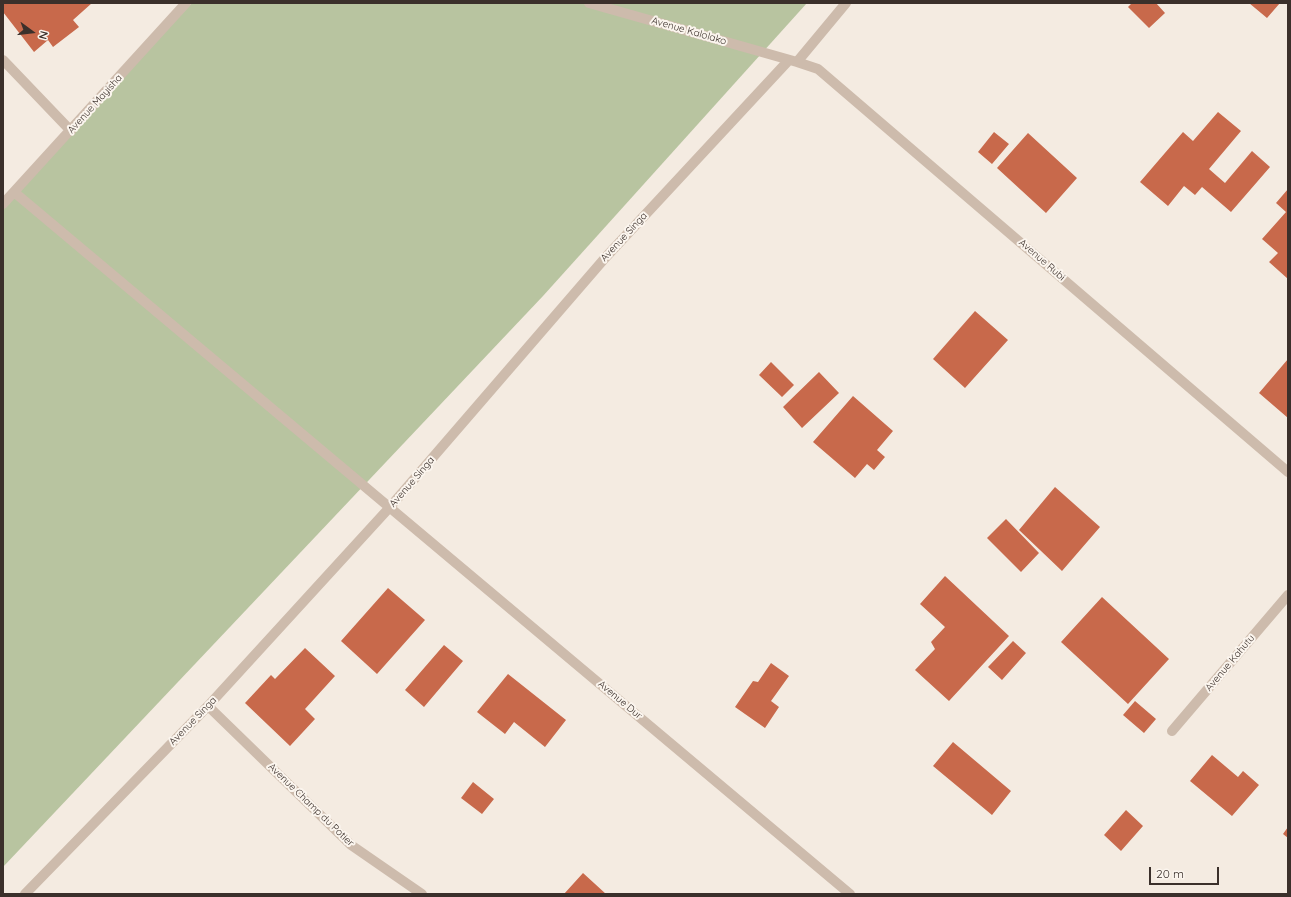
<!DOCTYPE html>
<style>
body{margin:0}
#map{position:relative;width:1291px;height:897px;overflow:hidden;background:#f4ebe1;font-family:Quicksand,sans-serif}
canvas{display:block}
.frame{position:absolute;inset:0;border:4px solid #3b302b;pointer-events:none}
.north{position:absolute;left:12px;top:12px;width:40px;height:40px;-webkit-text-stroke:3px #fbf5ee;paint-order:stroke;rotate:105deg;font-size:11px;font-weight:700;line-height:16px;text-align:center;color:#3b302b}
.north::after{content:'';display:block;margin:auto;width:14px;height:18px;background:#3b302b;clip-path:polygon(50% 0,100% 100%,50% 72%,0 100%)}
.scale{position:absolute;left:1149px;top:867px;width:70px;height:18px;box-sizing:border-box;border:2px solid #3b302b;border-top:0;padding-left:5px;font-size:12px;line-height:14px;white-space:nowrap;color:#3b302b;-webkit-text-stroke:3px #fbf5ee;paint-order:stroke}
</style>
<div id="map">
<canvas width="1291" height="897"></canvas>
<div class="frame"></div>
<div class="north">N</div>
<div class="scale">20 m</div>
</div>
<script>
const g = document.querySelector('canvas').getContext('2d');
g.lineJoin = 'round';
function fill(path, color) {
  g.fillStyle = color;
  g.fill(path, 'evenodd');
}
function toPath(rows) {
  const path = new Path2D();
  for (const r of rows) {
    path.moveTo(r[0], r[1]);
    for (let i = 2; i < r.length; i += 2) path.lineTo(r[i], r[i + 1]);
  }
  return path;
}
function stroke(path, color, width, dash) {
  g.strokeStyle = color;
  g.lineWidth = width;
  g.lineCap = dash ? 'butt' : 'round';
  g.setLineDash(dash || []);
  g.stroke(path);
}
function write(font, color, halo, rows, align = 'center') {
  g.font = font + ' Quicksand,sans-serif';
  g.lineWidth = 4;
  g.setLineDash([]);
  g.textBaseline = 'middle';
  g.strokeStyle = halo;
  g.fillStyle = color;
  for (const [text, x, y, turn = 0] of rows) {
    g.save();
    g.translate(x, y);
    g.rotate((+turn || 0) * Math.PI / 180);
    g.textAlign = isNaN(turn) ? turn : align;
    if (halo) g.strokeText(text, 0, 0);
    g.fillText(text, 0, 0);
    g.restore();
  }
}
fill(toPath([
 [192,3,807,3,543,296,3,867,3,203]
]), '#b8c4a0');
fill(toPath([
 [3,3,92,3,73,20,79,27,53,47,48,40,34,52,3,12],
 [1132,3,1156,3,1165,13,1149,28,1128,7],
 [1249,3,1280,3,1267,18],
 [1218,112,1241,131,1209,169,1225,183,1252,151,1270,167,1231,212,1202,187,1195,195,1184,186,1168,206,1140,182,1183,132,1193,141],
 [994,132,1009,144,992,164,978,152],
 [1028,133,1077,178,1046,213,997,168],
 [1288,189,1288,279,1269,262,1278,253,1262,239,1286,212,1276,203],
 [975,311,1008,340,965,388,933,359],
 [1288,359,1288,418,1259,393],
 [771,362,794,385,782,397,759,375],
 [819,372,839,393,802,428,783,407],
 [853,396,893,431,877,450,885,457,874,470,867,464,855,478,813,442],
 [1055,487,1100,527,1062,571,1019,530],
 [1006,519,1039,553,1021,572,987,538],
 [945,576,1009,636,949,701,915,670,935,649,931,642,945,627,920,604],
 [388,588,425,620,377,674,341,641],
 [1102,597,1169,659,1128,704,1061,642],
 [1013,641,1026,653,1002,680,988,667],
 [444,645,463,661,424,707,405,690],
 [305,648,335,676,305,709,315,719,290,746,245,703,271,675,275,679],
 [771,663,789,676,771,701,779,707,765,728,735,707,753,681,758,682],
 [508,674,566,720,545,747,514,722,505,734,477,712],
 [1135,701,1156,719,1144,733,1123,715],
 [953,742,1011,791,992,815,933,766],
 [1212,755,1238,777,1243,771,1259,785,1232,816,1190,781],
 [473,782,494,799,482,814,461,798],
 [1126,810,1143,826,1121,851,1104,835],
 [1288,827,1288,838,1283,834],
 [583,873,606,894,564,894]
]), '#c8694b');
stroke(toPath([
 [589,3,797,62,818,69,1288,472],
 [3,60,71,131],
 [797,62,846,3],
 [14,192,850,894],
 [3,204,186,3],
 [208,706,351,845,422,894],
 [1172,731,1288,595],
 [25,894,208,706,390,507,605,258,789,60]
]), '#cdbbac', 10);
write('10px', '#3b302b', '#fbf5ee', [
 ["Avenue Kalolako",689,31,16],
 ["Avenue Mayisha",95,104,-48],
 ["Avenue Singa",624,237,-47],
 ["Avenue Rubi",1042,260,41],
 ["Avenue Singa",412,482,-49],
 ["Avenue Kahutu",1230,663,-50],
 ["Avenue Dur",620,700,40],
 ["Avenue Singa",193,721,-46],
 ["Avenue Champ du Potier",311,805,44]
]);
</script>
